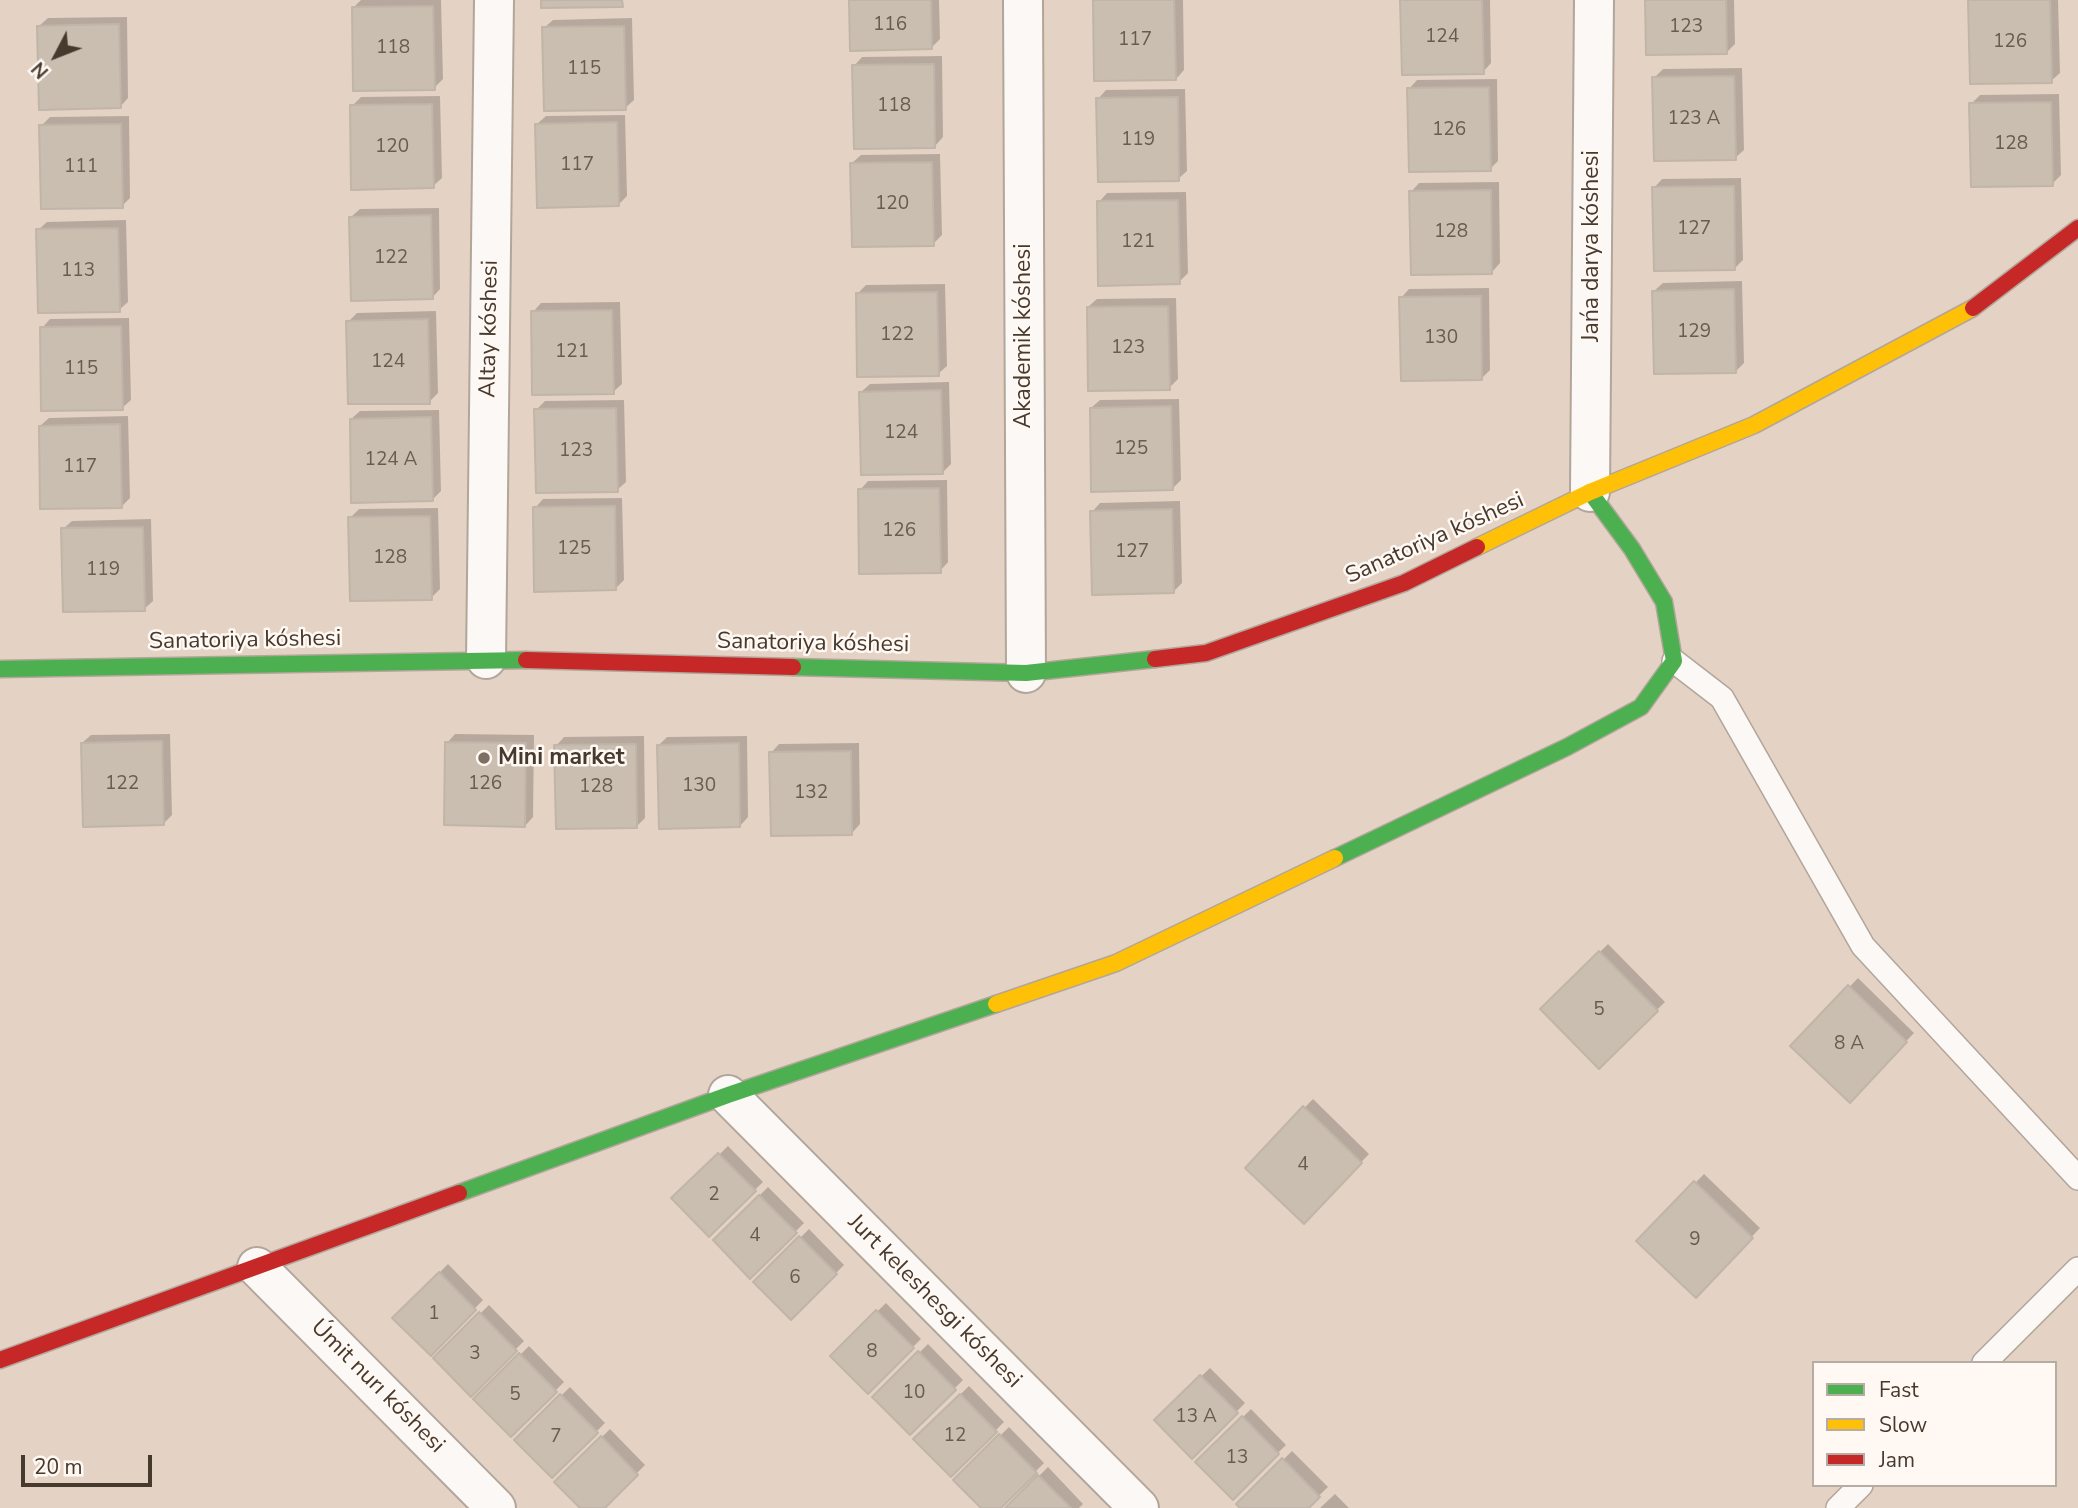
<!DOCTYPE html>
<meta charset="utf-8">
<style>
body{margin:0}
#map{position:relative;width:2078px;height:1508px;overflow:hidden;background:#e4d3c4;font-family:"Nunito Sans",sans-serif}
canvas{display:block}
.legend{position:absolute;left:1812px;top:1361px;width:245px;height:126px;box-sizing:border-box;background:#fff8f3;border:2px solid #b5aca4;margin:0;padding:9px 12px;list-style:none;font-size:21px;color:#46392e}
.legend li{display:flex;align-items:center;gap:14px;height:35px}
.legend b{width:35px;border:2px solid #b5aca4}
.north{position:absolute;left:21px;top:21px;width:70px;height:70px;-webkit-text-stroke:5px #fff8f3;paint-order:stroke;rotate:228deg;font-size:19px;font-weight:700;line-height:28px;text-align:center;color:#46392e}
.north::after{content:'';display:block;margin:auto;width:24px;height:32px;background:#46392e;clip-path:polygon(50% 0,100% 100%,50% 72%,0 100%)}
.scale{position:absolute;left:21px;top:1455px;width:131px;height:32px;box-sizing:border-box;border:4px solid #46392e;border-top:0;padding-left:9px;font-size:21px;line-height:24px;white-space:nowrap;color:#46392e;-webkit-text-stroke:5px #fff8f3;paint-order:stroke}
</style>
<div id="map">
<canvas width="2078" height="1508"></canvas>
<ul class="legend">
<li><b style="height:9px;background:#4caf50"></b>Fast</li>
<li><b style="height:9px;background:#ffc107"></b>Slow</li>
<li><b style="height:9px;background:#c62828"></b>Jam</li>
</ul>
<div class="north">N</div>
<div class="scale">20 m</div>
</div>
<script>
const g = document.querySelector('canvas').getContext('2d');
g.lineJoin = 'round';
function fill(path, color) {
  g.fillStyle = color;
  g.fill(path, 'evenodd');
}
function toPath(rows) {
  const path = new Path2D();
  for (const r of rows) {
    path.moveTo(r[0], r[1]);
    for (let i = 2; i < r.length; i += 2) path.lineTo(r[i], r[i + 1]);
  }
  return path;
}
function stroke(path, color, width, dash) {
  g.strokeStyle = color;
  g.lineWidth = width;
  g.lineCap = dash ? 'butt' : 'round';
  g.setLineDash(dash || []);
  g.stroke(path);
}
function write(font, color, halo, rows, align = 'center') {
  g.font = font + ' "Nunito Sans",sans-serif';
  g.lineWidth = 5;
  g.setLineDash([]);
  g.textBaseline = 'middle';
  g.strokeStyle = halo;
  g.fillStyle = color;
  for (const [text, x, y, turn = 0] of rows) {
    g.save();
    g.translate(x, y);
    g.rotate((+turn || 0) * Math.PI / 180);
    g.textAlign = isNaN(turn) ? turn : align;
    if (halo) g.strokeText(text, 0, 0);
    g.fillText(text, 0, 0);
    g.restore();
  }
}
fill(toPath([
 [361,0,441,0,443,79,434,88,353,8],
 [851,0,939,0,940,39,931,48],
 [1095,0,1183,0,1184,70,1176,79],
 [1402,0,1490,0,1491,63,1483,72],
 [1646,0,1734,0,1735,44,1727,52],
 [1971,0,2058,0,2060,73,2051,81],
 [127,17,128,98,120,107,39,26,48,18],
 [632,18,634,100,625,108,544,28,553,20],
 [942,56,943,137,935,146,854,66,862,57],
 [1742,68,1744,150,1735,158,1654,78,1663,69],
 [1497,79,1498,161,1490,169,1409,89,1417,80],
 [1185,89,1187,171,1178,179,1098,99,1106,90],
 [2059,94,2061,175,2052,184,1971,104,1980,95],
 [440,96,442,178,433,186,352,106,361,97],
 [625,115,627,196,618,205,537,124,546,116],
 [129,116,130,198,122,206,41,126,50,117],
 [940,154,942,235,933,244,852,163,861,155],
 [1741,178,1743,260,1735,268,1654,188,1662,179],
 [1499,182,1500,263,1492,272,1411,192,1419,183],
 [1186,192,1188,273,1179,282,1099,202,1107,193],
 [439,208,440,289,432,298,351,217,360,209],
 [126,220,128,302,119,310,38,230,47,222],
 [1742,281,1744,363,1735,372,1654,291,1663,283],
 [945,284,947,366,938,374,857,294,866,285],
 [1489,288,1490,370,1482,378,1401,298,1409,289],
 [1176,298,1178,379,1169,388,1088,307,1097,299],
 [620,302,622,384,613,392,533,312,541,303],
 [436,311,438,393,429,402,348,322,357,313],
 [129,318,131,400,122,408,42,328,50,319],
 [949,382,951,464,942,473,861,392,870,384],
 [1179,399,1181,480,1172,489,1091,408,1100,400],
 [624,400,626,482,617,490,536,410,545,401],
 [439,410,441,491,432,500,351,419,360,411],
 [128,416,130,498,121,507,40,426,49,418],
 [947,480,948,562,940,571,860,490,868,481],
 [622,498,624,580,615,589,535,508,543,499],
 [1180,501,1182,583,1173,592,1092,512,1100,503],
 [438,508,440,589,431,598,350,518,359,509],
 [151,519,153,601,144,609,63,529,72,521],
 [170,734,172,815,163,824,82,743,91,735],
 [455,734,534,735,533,817,525,826,447,743],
 [644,736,645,818,637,826,556,746,564,737],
 [747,736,748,817,740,826,659,745,667,737],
 [859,743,860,824,852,833,771,753,779,744],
 [1608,944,1665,1002,1599,1066,1543,1009],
 [1858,978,1914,1033,1850,1100,1792,1046],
 [1313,1099,1369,1154,1304,1222,1247,1167],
 [728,1146,763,1182,709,1235,674,1199],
 [1704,1174,1760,1228,1696,1296,1639,1241],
 [768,1187,804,1223,751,1276,715,1240],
 [809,1229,844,1265,791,1318,756,1282],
 [448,1264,483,1300,431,1353,395,1318],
 [886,1303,921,1339,868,1392,832,1356],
 [489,1305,524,1341,471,1394,435,1358],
 [928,1344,963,1380,910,1433,875,1397],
 [529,1346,564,1382,511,1435,476,1399],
 [1210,1368,1245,1403,1192,1457,1156,1420],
 [969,1386,1004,1422,951,1475,915,1439],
 [570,1387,605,1423,552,1476,516,1440],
 [1251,1409,1286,1445,1233,1497,1198,1462],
 [1009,1427,1044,1463,999,1508,983,1508,955,1480],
 [610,1429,645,1465,602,1508,583,1508,557,1482],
 [1292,1451,1328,1487,1306,1508,1243,1508,1239,1504],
 [1048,1467,1083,1504,1079,1508,1007,1508],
 [1335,1494,1349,1508,1320,1508]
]), '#0003');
const building = toPath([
 [541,0,622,0,623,7,541,8,541,0],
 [849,0,931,0,932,49,850,51,849,0],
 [1093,0,1174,0,1176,80,1094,81,1093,0],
 [1400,0,1482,0,1484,74,1402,75,1400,0],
 [1645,0,1726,0,1727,54,1646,55,1645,0],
 [1968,0,2050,0,2052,83,1970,84,1968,0],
 [433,6,435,90,353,91,352,7,433,6],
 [119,24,121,108,39,110,37,26,119,24],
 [624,26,626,110,544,111,542,27,624,26],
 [934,64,935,148,854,149,852,65,934,64],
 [1734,76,1736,160,1654,161,1652,77,1734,76],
 [1489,87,1491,171,1409,172,1407,88,1489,87],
 [1178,97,1179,181,1098,182,1096,98,1178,97],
 [2051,102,2053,186,1971,187,1969,103,2051,102],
 [432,104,434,188,351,190,350,105,432,104],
 [617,122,619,206,537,208,535,124,617,122],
 [121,124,123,208,41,209,39,125,121,124],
 [932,162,934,246,852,247,850,163,932,162],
 [1734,186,1735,270,1654,271,1652,187,1734,186],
 [1491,190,1492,274,1411,275,1409,191,1491,190],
 [1178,200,1180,284,1098,286,1097,201,1178,200],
 [431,215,433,299,351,301,349,217,431,215],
 [118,228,120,312,38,313,36,229,118,228],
 [1734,289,1736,373,1654,374,1652,291,1734,289],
 [937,292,939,376,857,377,856,293,937,292],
 [1481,296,1482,380,1401,381,1399,297,1481,296],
 [1168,306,1170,390,1088,391,1087,307,1168,306],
 [612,310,614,394,532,395,531,311,612,310],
 [428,319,430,404,348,404,346,321,428,319],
 [121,326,123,410,41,411,40,327,121,326],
 [941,390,943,474,861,475,859,392,941,390],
 [1171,406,1173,490,1091,492,1090,408,1171,406],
 [616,408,618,492,536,493,534,409,616,408],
 [431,417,433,501,351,503,350,419,431,417],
 [120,424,122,508,40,509,39,426,120,424],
 [939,488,941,573,859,574,858,489,939,488],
 [615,506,616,590,534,592,533,507,615,506],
 [1172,509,1174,593,1092,595,1090,511,1172,509],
 [430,516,432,600,350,601,348,517,430,516],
 [143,527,145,611,63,612,61,528,143,527],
 [162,741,164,825,83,827,81,743,162,741],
 [445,742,526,743,525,827,444,825,445,742],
 [739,743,740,827,659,829,657,745,739,743],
 [636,744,637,828,556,829,554,745,636,744],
 [851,751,852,835,771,836,769,752,851,751],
 [1599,951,1658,1011,1599,1069,1540,1009,1599,951],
 [1848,985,1907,1042,1850,1103,1790,1046,1848,985],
 [1303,1106,1362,1163,1304,1224,1245,1168,1303,1106],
 [718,1153,756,1191,709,1237,671,1198,718,1153],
 [1694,1181,1753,1238,1696,1298,1636,1241,1694,1181],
 [759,1195,797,1233,750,1279,713,1240,759,1195],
 [799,1236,837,1274,791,1320,753,1282,799,1236],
 [439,1272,476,1310,431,1356,392,1318,439,1272],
 [876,1310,914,1348,868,1394,830,1356,876,1310],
 [479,1312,517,1351,471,1397,433,1358,479,1312],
 [918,1351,956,1390,910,1435,872,1397,918,1351],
 [519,1353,557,1392,511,1437,473,1399,519,1353],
 [1200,1375,1238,1413,1192,1459,1154,1420,1200,1375],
 [560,1394,598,1433,552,1478,514,1440,560,1394],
 [960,1394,997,1432,951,1477,913,1439,960,1394],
 [1242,1416,1279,1454,1233,1500,1195,1462,1242,1416],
 [999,1434,1037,1473,1001,1508,981,1508,953,1480,999,1434],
 [601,1436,638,1475,605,1508,580,1508,554,1482,601,1436],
 [1282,1458,1320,1497,1309,1508,1240,1508,1236,1504,1282,1458],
 [1038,1475,1071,1508,1005,1508,1038,1475]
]);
fill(building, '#cabeb1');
stroke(building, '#c0b5a8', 2);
const lane = toPath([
 [1674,661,1722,698,1863,946,2078,1178],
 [1984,1363,2078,1269],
 [1838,1508,1861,1485]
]);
const street = toPath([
 [1023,0,1026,673],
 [1590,492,1594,0],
 [486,659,494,0],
 [728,1095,1139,1508],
 [257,1267,496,1508]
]);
const fast = toPath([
 [793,667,1026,673,1155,659],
 [0,669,526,660],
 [1335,858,1567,747,1641,707,1674,661,1664,602,1632,549,1590,492],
 [459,1193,728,1095,996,1004]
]);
const slow = toPath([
 [1477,547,1590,492,1754,425,1973,308],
 [996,1004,1116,963,1335,858]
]);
const jam = toPath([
 [1973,308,2078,228],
 [1155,659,1206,653,1404,583,1477,547],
 [526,660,793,667],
 [0,1360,459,1193]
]);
stroke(lane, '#b2a59a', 26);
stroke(street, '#b2a59a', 42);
stroke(fast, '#b2a59a', 19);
stroke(slow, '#b2a59a', 19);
stroke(jam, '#b2a59a', 19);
stroke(lane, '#fbf8f6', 23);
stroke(street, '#fbf8f6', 38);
stroke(fast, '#4caf50', 16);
stroke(slow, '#ffc107', 16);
stroke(jam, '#c62828', 16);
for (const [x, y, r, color] of [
 [484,758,7,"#7d6f62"]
]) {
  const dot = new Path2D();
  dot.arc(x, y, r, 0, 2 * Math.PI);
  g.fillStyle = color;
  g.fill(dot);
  stroke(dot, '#fff8f3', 2.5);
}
write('19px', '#685c50', null, [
 ["116",890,25],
 ["123",1686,27],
 ["124",1442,37],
 ["117",1135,40],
 ["126",2010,42],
 ["118",393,48],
 ["115",584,69],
 ["118",894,106],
 ["123 А",1694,119],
 ["126",1449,130],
 ["119",1138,140],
 ["128",2011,144],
 ["120",392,147],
 ["117",577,165],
 ["111",81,167],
 ["120",892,204],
 ["127",1694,229],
 ["128",1451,232],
 ["121",1138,242],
 ["122",391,258],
 ["113",78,271],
 ["129",1694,332],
 ["122",897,335],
 ["130",1441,338],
 ["123",1128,348],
 ["121",572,352],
 ["124",388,362],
 ["115",81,369],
 ["124",901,433],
 ["125",1131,449],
 ["123",576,451],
 ["124 А",391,460],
 ["117",80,467],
 ["126",899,531],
 ["125",574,549],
 ["127",1132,552],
 ["128",390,558],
 ["119",103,570],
 ["122",122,784],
 ["126",485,784],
 ["130",699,786],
 ["128",596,787],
 ["132",811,793],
 ["5",1599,1010],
 ["8 А",1849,1044],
 ["4",1303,1165],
 ["2",714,1195],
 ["4",755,1236],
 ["9",1695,1240],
 ["6",795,1278],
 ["1",434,1314],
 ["8",872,1352],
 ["3",475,1354],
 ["10",914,1393],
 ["5",515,1395],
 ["13 А",1196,1417],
 ["12",955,1436],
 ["7",556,1437],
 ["13",1237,1458]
]);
write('23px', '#46392e', '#fff8f3', [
 ["Jańa darya kóshesi",1592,246,-90],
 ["Altay kóshesi",490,329,-89],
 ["Akademik kóshesi",1024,336,-90],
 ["Sanatoriya kóshesi",1435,539,-24],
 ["Sanatoriya kóshesi",245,641,-1],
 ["Sanatoriya kóshesi",813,644,1],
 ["Jurt keleshesgi kóshesi",934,1302,45],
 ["Úmit nurı kóshesi",377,1387,45]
]);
write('bold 23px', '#46392e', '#fff8f3', [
 ["Mini market",498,758]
], 'left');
</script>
